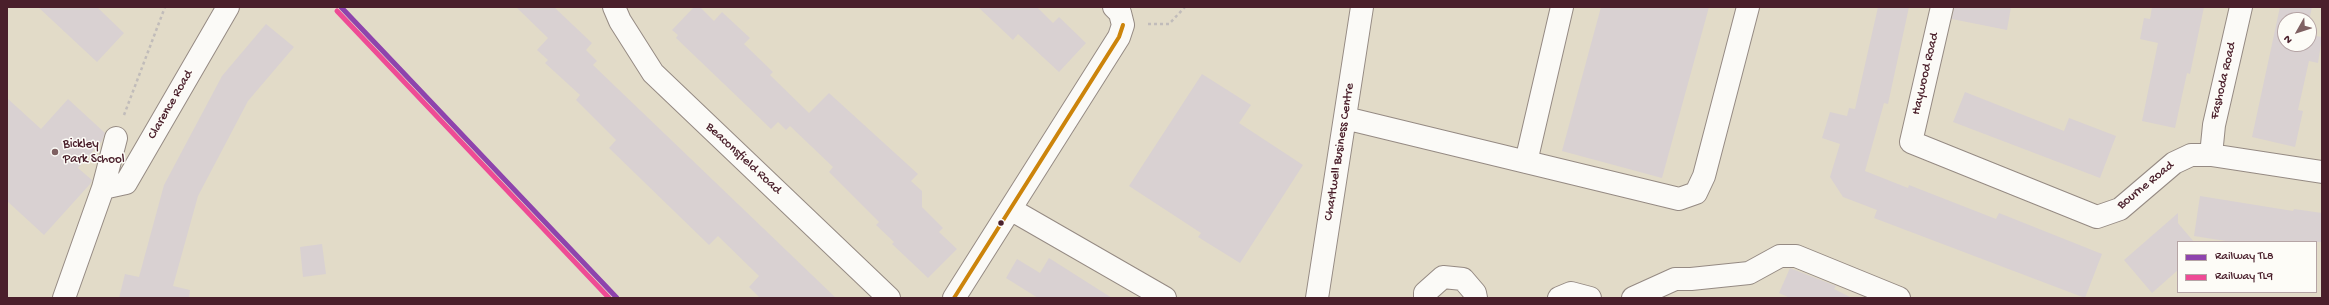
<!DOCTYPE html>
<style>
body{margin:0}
#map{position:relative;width:2329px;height:305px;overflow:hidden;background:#e2dbc8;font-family:"Gochi Hand",sans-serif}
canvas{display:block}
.frame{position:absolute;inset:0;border:8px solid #4a1f2b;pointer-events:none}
.legend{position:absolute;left:2177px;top:241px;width:140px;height:52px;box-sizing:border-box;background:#fdfcf7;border:1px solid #b5a4a5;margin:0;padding:5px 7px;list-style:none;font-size:12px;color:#4a1f2b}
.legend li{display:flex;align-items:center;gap:8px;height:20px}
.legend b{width:20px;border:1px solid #b5a4a5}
.north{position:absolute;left:2277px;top:12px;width:40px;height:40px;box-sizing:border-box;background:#fdfcf7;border:1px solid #b5a4a5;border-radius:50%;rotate:231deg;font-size:11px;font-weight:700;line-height:16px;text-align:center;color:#4a1f2b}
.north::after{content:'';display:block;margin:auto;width:14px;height:18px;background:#7f6162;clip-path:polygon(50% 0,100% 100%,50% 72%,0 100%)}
</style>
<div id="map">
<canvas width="2329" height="305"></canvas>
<div class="frame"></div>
<ul class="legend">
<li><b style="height:5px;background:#8e44ad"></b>Railway TL8</li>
<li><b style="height:5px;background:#ee4b95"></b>Railway TL9</li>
</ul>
<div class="north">N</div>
</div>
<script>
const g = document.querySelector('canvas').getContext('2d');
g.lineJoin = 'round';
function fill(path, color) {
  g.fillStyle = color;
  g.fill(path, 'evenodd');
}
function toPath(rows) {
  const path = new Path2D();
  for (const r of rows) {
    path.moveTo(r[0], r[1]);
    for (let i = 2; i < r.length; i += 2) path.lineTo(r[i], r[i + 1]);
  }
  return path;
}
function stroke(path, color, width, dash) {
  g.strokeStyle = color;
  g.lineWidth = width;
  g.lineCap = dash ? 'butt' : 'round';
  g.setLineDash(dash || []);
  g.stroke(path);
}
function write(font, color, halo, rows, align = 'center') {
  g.font = font + ' "Gochi Hand",sans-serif';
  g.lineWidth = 3;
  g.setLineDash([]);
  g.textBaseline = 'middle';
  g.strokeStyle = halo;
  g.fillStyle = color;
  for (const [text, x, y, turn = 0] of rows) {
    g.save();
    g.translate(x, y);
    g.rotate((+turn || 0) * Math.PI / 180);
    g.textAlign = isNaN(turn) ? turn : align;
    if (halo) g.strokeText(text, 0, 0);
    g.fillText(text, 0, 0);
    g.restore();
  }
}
fill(toPath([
 [38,7,97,7,124,33,97,62],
 [516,7,554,7,592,43,586,50,597,61,593,65,836,298,760,298,749,287,759,276,718,236,709,245,609,148,616,140,576,100,580,95,545,63,548,60,537,50,548,38],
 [694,7,700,7,714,21,722,12,750,38,744,44,773,72,770,75,809,113,829,93,918,174,911,181,922,191,922,207,943,228,939,232,957,249,928,278,892,244,894,242,876,225,879,222,829,172,833,167,790,126,786,130,778,122,771,129,676,38,678,35,672,30],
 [978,7,1037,7,1053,23,1059,17,1086,43,1059,72,1018,34,1013,40],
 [1601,7,1709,7,1662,178,1562,151],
 [1878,7,1909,7,1888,104,1884,103,1865,171,1908,188,1909,185,1996,219,1999,213,2102,254,2085,298,1874,218,1877,210,1843,197,1830,177,1840,144,1822,138,1830,112,1847,116,1849,108,1855,109],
 [1954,7,2011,7,2007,30,1952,19],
 [2152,7,2204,7,2190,74,2187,73,2175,128,2142,121,2158,43,2140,39,2144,18,2150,19],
 [2280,7,2312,7,2309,21,2285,20,2285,44,2309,44,2309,35,2322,37,2318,63,2309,61,2298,110,2303,111,2295,147,2252,137],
 [266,24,294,47,248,101,198,196,173,286,190,290,189,298,119,298,125,274,139,277,164,185,222,76],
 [1202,74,1251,105,1239,123,1303,165,1240,263,1198,237,1201,233,1129,186],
 [1965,92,2064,131,2069,118,2116,136,2100,178,1953,122],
 [7,98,41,129,68,99,105,133,102,141,78,168,92,180,91,183,44,235,7,201],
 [2200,196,2293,211,2294,209,2322,213,2322,242,2232,242,2194,236],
 [2178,213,2178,223,2194,242,2178,242,2178,270,2152,293,2124,260],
 [322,244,326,274,303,277,300,247],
 [1049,258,1112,298,1038,298,1006,278,1017,259,1040,273],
 [1790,268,1836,286,1834,289,1852,298,1790,298,1779,293]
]), '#d9d1d2');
const minor = toPath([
 [614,7,620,21,653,73,889,298],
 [1942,7,1911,142,2097,217,2120,209,2174,163,2191,155,2211,155,2322,172],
 [1345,118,1679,199,1696,193,1704,176,1748,7],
 [2211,155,2214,125,2241,7],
 [1526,162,1562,7],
 [103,188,126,183,228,7],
 [1012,210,1165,298],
 [64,298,103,188,116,138],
 [954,298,1119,37,1123,25,1120,13,1114,7],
 [1317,298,1362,7],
 [1425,298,1425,293,1443,277,1463,279,1475,293,1476,298],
 [1559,298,1571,293,1590,298],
 [1633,298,1675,279,1691,279,1749,273,1780,256,1796,256,1899,298]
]);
stroke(minor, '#958a83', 24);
stroke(toPath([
 [1148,24,1169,24,1185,7],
 [124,115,165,7]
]), '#c1bcba', 2.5, [3, 3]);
stroke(minor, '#fbfaf7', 22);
stroke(toPath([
 [954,298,1119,37,1123,25]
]), '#cc840b', 4);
stroke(toPath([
 [341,7,617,298]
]), '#8e44ad', 5);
stroke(toPath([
 [337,11,609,298]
]), '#ee4b95', 5);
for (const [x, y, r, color] of [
 [55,152,4,"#7f6162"],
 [1001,223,3.5,"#4a1f2b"]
]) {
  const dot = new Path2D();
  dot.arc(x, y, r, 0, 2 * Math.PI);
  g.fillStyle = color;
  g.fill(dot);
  stroke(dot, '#fdfcf7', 1.5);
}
write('13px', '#4a1f2b', '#fdfcf7', [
 ["Haywood Road",1926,74,-77],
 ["Fashoda Road",2224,81,-77],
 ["Clarence Road",171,105,-60],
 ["Chartwell Business Centre",1340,152,-81],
 ["Beaconsfield Road",743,159,43],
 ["Bourne Road",2146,186,-39]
]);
write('13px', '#4a1f2b', '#fdfcf7', [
 ["Bickley",63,145],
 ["Park School",63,160]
], 'left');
</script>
